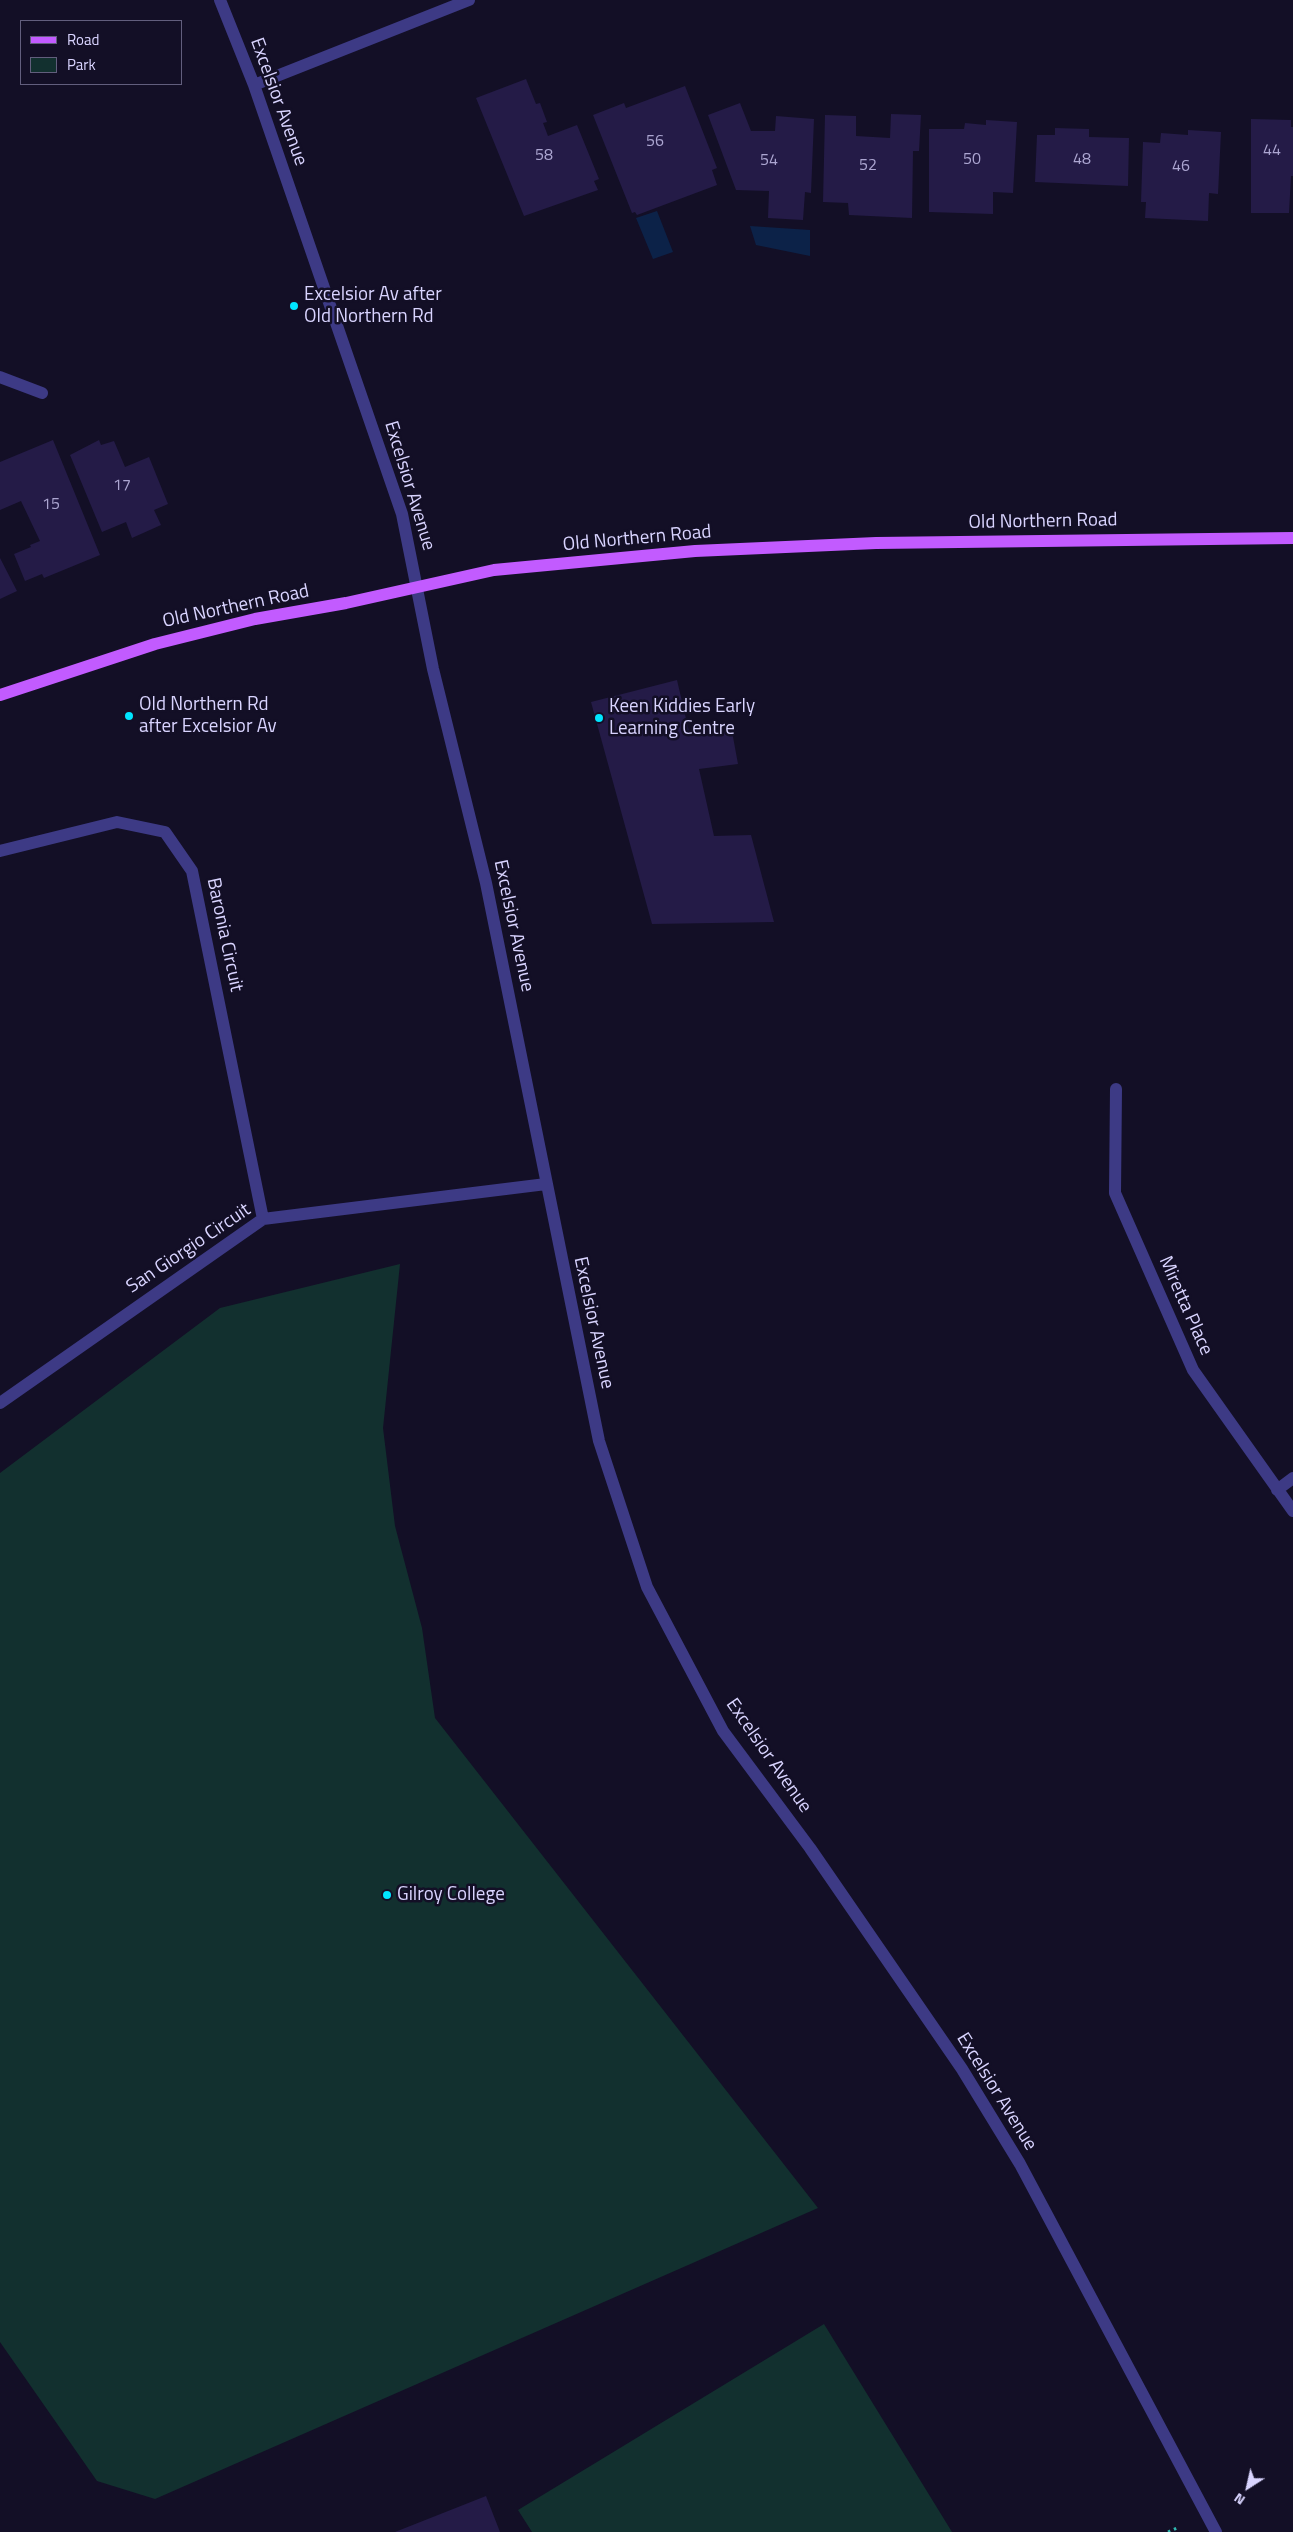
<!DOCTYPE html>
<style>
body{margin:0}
#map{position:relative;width:1293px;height:2532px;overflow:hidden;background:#130f26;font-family:"Titillium Web",sans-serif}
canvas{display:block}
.legend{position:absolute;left:20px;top:20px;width:162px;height:65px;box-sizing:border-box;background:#130f26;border:1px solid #625e7d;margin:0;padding:6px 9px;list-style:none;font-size:15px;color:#d9d4ff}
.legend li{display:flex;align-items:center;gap:10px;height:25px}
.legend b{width:25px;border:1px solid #625e7d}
.north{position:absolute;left:1223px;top:2462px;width:50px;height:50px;-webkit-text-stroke:4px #130f26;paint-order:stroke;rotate:215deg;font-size:14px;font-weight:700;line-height:20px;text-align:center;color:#d9d4ff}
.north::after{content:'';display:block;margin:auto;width:18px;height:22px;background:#d9d4ff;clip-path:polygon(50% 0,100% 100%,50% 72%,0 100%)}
</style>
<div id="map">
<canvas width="1293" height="2532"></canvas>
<ul class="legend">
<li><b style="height:6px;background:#c25bff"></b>Road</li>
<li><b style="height:14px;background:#12302f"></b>Park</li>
</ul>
<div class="north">N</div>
</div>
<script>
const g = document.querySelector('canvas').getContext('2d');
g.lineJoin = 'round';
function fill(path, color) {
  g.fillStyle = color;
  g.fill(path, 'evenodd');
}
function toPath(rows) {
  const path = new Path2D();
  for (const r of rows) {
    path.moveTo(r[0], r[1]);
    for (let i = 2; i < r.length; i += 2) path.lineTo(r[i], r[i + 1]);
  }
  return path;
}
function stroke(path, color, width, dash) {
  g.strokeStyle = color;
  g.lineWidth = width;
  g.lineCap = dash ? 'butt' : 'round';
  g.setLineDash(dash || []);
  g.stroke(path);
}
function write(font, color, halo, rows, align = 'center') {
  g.font = font + ' "Titillium Web",sans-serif';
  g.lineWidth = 5;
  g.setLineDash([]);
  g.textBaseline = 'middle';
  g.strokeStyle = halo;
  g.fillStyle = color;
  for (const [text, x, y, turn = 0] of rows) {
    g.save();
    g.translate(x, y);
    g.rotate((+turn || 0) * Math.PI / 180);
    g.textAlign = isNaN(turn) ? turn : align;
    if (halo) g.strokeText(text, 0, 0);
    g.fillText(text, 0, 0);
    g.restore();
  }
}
fill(toPath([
 [400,1264,383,1428,395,1526,422,1628,435,1718,818,2208,155,2499,97,2481,0,2342,0,1473,220,1308],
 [824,2324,952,2532,532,2532,518,2510]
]), '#12302f');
fill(toPath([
 [657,211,673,252,653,259,636,218],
 [750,226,810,230,810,256,756,245]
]), '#0c2248');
fill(toPath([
 [526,79,536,104,540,103,547,122,543,123,548,136,577,125,599,179,594,181,598,190,524,216,476,98],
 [685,86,717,168,712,170,717,185,637,215,635,212,632,213,593,115,624,103,626,108],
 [740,103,751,131,775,131,776,116,814,119,811,193,805,192,803,220,768,218,769,191,736,190,708,115],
 [891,114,921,115,919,151,913,151,912,218,849,215,848,203,823,202,825,115,856,116,856,136,890,138],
 [1251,119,1291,120,1291,127,1293,127,1293,176,1291,176,1289,213,1251,213],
 [986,120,1017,122,1013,193,993,192,993,214,929,212,929,129,964,129,965,123,986,125],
 [1055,128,1089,129,1089,137,1129,138,1128,186,1035,182,1037,135,1055,135],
 [1188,130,1221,132,1218,194,1209,193,1208,221,1145,218,1146,202,1141,202,1143,142,1160,143,1161,133,1188,135],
 [53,440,100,555,44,578,42,574,25,581,14,554,31,547,30,545,40,541,21,501,0,510,0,462],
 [99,440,101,445,114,441,125,467,149,457,168,504,154,510,161,525,132,538,126,522,102,532,70,455],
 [0,558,17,591,0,599],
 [677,680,690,736,731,726,738,764,699,769,714,836,751,835,774,922,652,924,591,702],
 [486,2496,500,2532,395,2532]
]), '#241b47');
stroke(toPath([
 [1168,2532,1179,2527]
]), '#2fb8b0', 3, [2.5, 4]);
stroke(toPath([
 [220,0,254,85,402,514,433,669,486,883,599,1441,647,1587,723,1731,810,1848,962,2069,1020,2164,1216,2532],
 [254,85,469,0],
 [0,377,42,393],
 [0,851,117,822,165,832,192,871,263,1219],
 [1116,1089,1115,1193,1193,1370,1293,1511],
 [0,1403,263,1219,546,1184],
 [1277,1490,1293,1478]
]), '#3d3a85', 12);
stroke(toPath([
 [0,695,155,644,255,619,346,603,494,570,695,551,876,543,1293,538]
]), '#c25bff', 12);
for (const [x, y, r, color] of [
 [294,306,5,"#00e5ff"],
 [129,716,5,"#00e5ff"],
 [599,718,5,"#00e5ff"],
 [387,1895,5,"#00e5ff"]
]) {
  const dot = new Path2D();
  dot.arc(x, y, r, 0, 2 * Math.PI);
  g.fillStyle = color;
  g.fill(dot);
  stroke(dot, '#130f26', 2);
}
write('16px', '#aca6d1', null, [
 ["56",655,142],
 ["44",1272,151],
 ["58",544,156],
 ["50",972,160],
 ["48",1082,160],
 ["54",769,161],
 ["52",868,166],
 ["46",1181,167],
 ["17",122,486],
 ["15",51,505]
]);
write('19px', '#d9d4ff', '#130f26', [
 ["Excelsior Avenue",278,102,70],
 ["Excelsior Avenue",409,486,73],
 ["Old Northern Road",1043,522,-1],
 ["Old Northern Road",637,539,-5],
 ["Old Northern Road",236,607,-12],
 ["Excelsior Avenue",513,926,78],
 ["Baronia Circuit",224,935,78],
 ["San Giorgio Circuit",189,1249,-34],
 ["Miretta Place",1185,1306,66],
 ["Excelsior Avenue",593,1323,78],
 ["Excelsior Avenue",768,1756,55],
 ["Excelsior Avenue",996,2092,58]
]);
write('19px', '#d9d4ff', '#130f26', [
 ["Excelsior Av after",304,295],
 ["Old Northern Rd",304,317],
 ["Old Northern Rd",139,705],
 ["after Excelsior Av",139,727],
 ["Keen Kiddies Early",609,707],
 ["Learning Centre",609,729],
 ["Gilroy College",397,1895]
], 'left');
</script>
